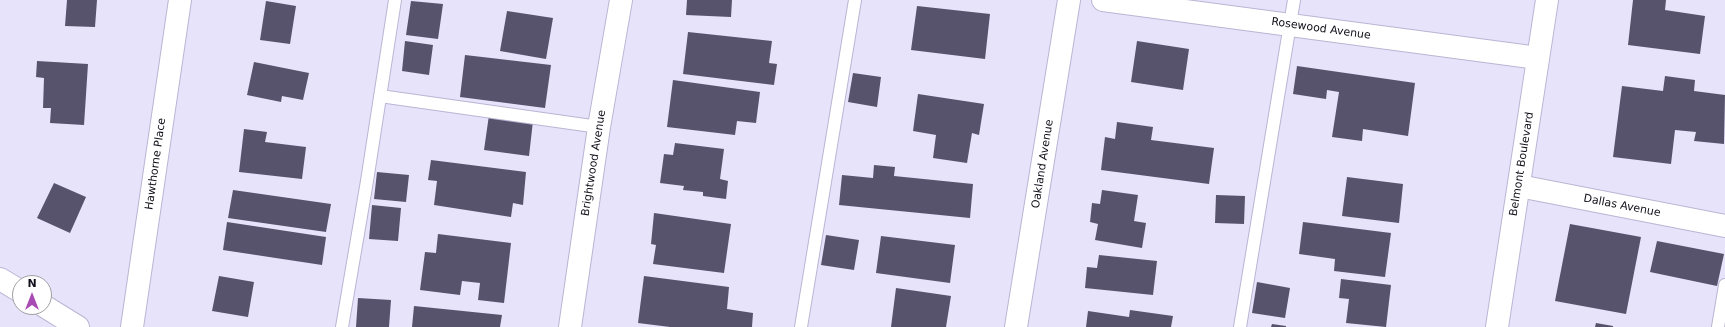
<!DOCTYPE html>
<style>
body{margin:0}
#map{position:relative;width:1725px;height:327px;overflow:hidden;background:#e6e3fb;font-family:"DejaVu Sans",sans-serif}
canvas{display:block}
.north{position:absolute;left:12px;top:275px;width:40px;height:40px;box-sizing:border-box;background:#fff;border:1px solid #9f9fa3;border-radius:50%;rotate:0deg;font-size:11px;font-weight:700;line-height:16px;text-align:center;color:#100f19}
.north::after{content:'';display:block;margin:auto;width:14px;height:18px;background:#a84bb5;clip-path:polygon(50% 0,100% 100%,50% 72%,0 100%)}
</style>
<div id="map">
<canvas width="1725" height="327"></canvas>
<div class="north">N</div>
</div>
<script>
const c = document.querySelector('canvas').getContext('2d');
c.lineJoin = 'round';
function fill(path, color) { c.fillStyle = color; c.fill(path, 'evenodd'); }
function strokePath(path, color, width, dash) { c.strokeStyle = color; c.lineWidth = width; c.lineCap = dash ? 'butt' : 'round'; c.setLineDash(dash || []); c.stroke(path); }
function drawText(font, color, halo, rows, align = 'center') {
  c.font = font + ' "DejaVu Sans",sans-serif'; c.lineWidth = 4; c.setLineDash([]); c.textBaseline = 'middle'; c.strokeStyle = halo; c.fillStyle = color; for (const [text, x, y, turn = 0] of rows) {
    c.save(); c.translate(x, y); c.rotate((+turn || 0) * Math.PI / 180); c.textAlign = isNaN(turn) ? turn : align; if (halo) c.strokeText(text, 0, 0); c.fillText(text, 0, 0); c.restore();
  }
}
const building = new Path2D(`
 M67 0H97L95 27 65 26Z
 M687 0H732L731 17 686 15Z
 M1633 0H1666L1665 10 1705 16 1700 54 1628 45Z
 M266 1 296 6 290 44 260 40Z
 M411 1 443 4 438 39 406 35Z
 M917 6 990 14 985 59 911 50Z
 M507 11 553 18 546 59 500 51Z
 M688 32 772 41 769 63 777 64 774 85 683 74Z
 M405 41 433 45 429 75 402 71Z
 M1137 41 1189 49 1183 90 1131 82Z
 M465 55 551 65 545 108 460 97Z
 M37 61 88 64 84 125 50 123 51 108H43L44 78 36 77Z
 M254 62 309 73 303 100 282 96 281 102 247 95Z
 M1297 66 1415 83 1408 136 1363 129 1362 141 1332 137 1339 92 1327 90 1326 99 1293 94Z
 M853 73 881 77 877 107 848 102Z
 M1665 76 1695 80 1694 91 1725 95 1724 144 1694 141 1696 132 1675 130 1671 164 1613 157 1622 86 1663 91Z
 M673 80 760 92 756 123 737 121 735 135 667 127Z
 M918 94 984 104 979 135 972 133 967 163 933 158 936 135 913 131Z
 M489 115 533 121 529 156 484 150Z
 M1117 122 1153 127 1151 140 1214 148 1209 184 1101 170 1105 137 1115 139Z
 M244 129 267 132 265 142 306 147 302 179 239 172Z
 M675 143 724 149 720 179 728 181 726 199 703 196V192L683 190 684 186 660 183 664 154 673 155Z
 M431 160 526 172 523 205 513 203 511 217 434 205 437 181 428 180Z
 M874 165 895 167 894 176 973 184 970 218 839 205 842 175 873 178Z
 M377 172 409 175 406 202 374 199Z
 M1347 177 1403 184 1399 223 1342 216Z
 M54 183 86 197 70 233 37 218Z
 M233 190 331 204 326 232 228 218Z
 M1102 190 1138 195 1134 221 1146 223 1142 248 1095 240 1098 224 1090 222 1092 203 1100 204Z
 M1216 195 1245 196 1244 224 1215 223Z
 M372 205 401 208 398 241 369 239Z
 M654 213 731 224 724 273 653 264 656 245 651 244Z
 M227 222 326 237 322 265 223 250Z
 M1303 222 1391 233 1385 277 1334 271 1335 259 1299 254Z
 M1570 224 1641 237 1626 314 1555 301Z
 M438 234 511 243 504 303 478 300 480 283 462 281 460 295 420 290 425 252 436 253Z
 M826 235 859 240 854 270 821 265Z
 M881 236 955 245 950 283 876 273Z
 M1657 241 1724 254 1717 286 1650 272Z
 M1099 255 1157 261 1153 295 1085 288 1087 267 1097 268Z
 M219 276 254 282 248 317 212 311Z
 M644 276 729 287 727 309 753 313 752 327H670L638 323Z
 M1341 279 1391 285 1386 327 1346 323 1349 299 1339 298Z
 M1257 282 1290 288 1285 318 1252 313Z
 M896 288 951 296 946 327H891Z
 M358 298 391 300 389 327H356Z
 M414 306 502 315 500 327H412Z
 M1130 310 1173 316 1171 327H1086L1088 311 1129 317Z
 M1596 323 1613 326V327H1595Z
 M1272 324 1286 326V327H1271Z`);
const lane = new Path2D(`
 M380 96 599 127
 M342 327 367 181 395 0
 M801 327 855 0
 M1240 327 1294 0
 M1718 327 1725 285`);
const street = new Path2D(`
 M1103 0 1538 58
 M1519 186 1725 226
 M0 279 20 291
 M44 306 78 327
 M132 327 180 0
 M570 327 599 127 621 0
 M1016 327 1069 0`);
const secondary = new Path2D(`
 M1497 327 1547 0`);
const streetNames = [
 ["Rosewood Avenue",1321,29,8],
 ["Brightwood Avenue",594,163,-81],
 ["Hawthorne Place",156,164,-82],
 ["Oakland Avenue",1043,164,-81],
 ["Belmont Boulevard",1522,164,-81],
 ["Dallas Avenue",1622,206,11]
];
fill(building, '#57536c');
strokePath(lane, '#b9b6d3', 14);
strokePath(street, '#b9b6d3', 24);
strokePath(secondary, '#b9b6d3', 24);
strokePath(lane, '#fff', 12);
strokePath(street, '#fff', 22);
strokePath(secondary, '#fff', 22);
drawText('11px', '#100f19', '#fff', streetNames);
</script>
